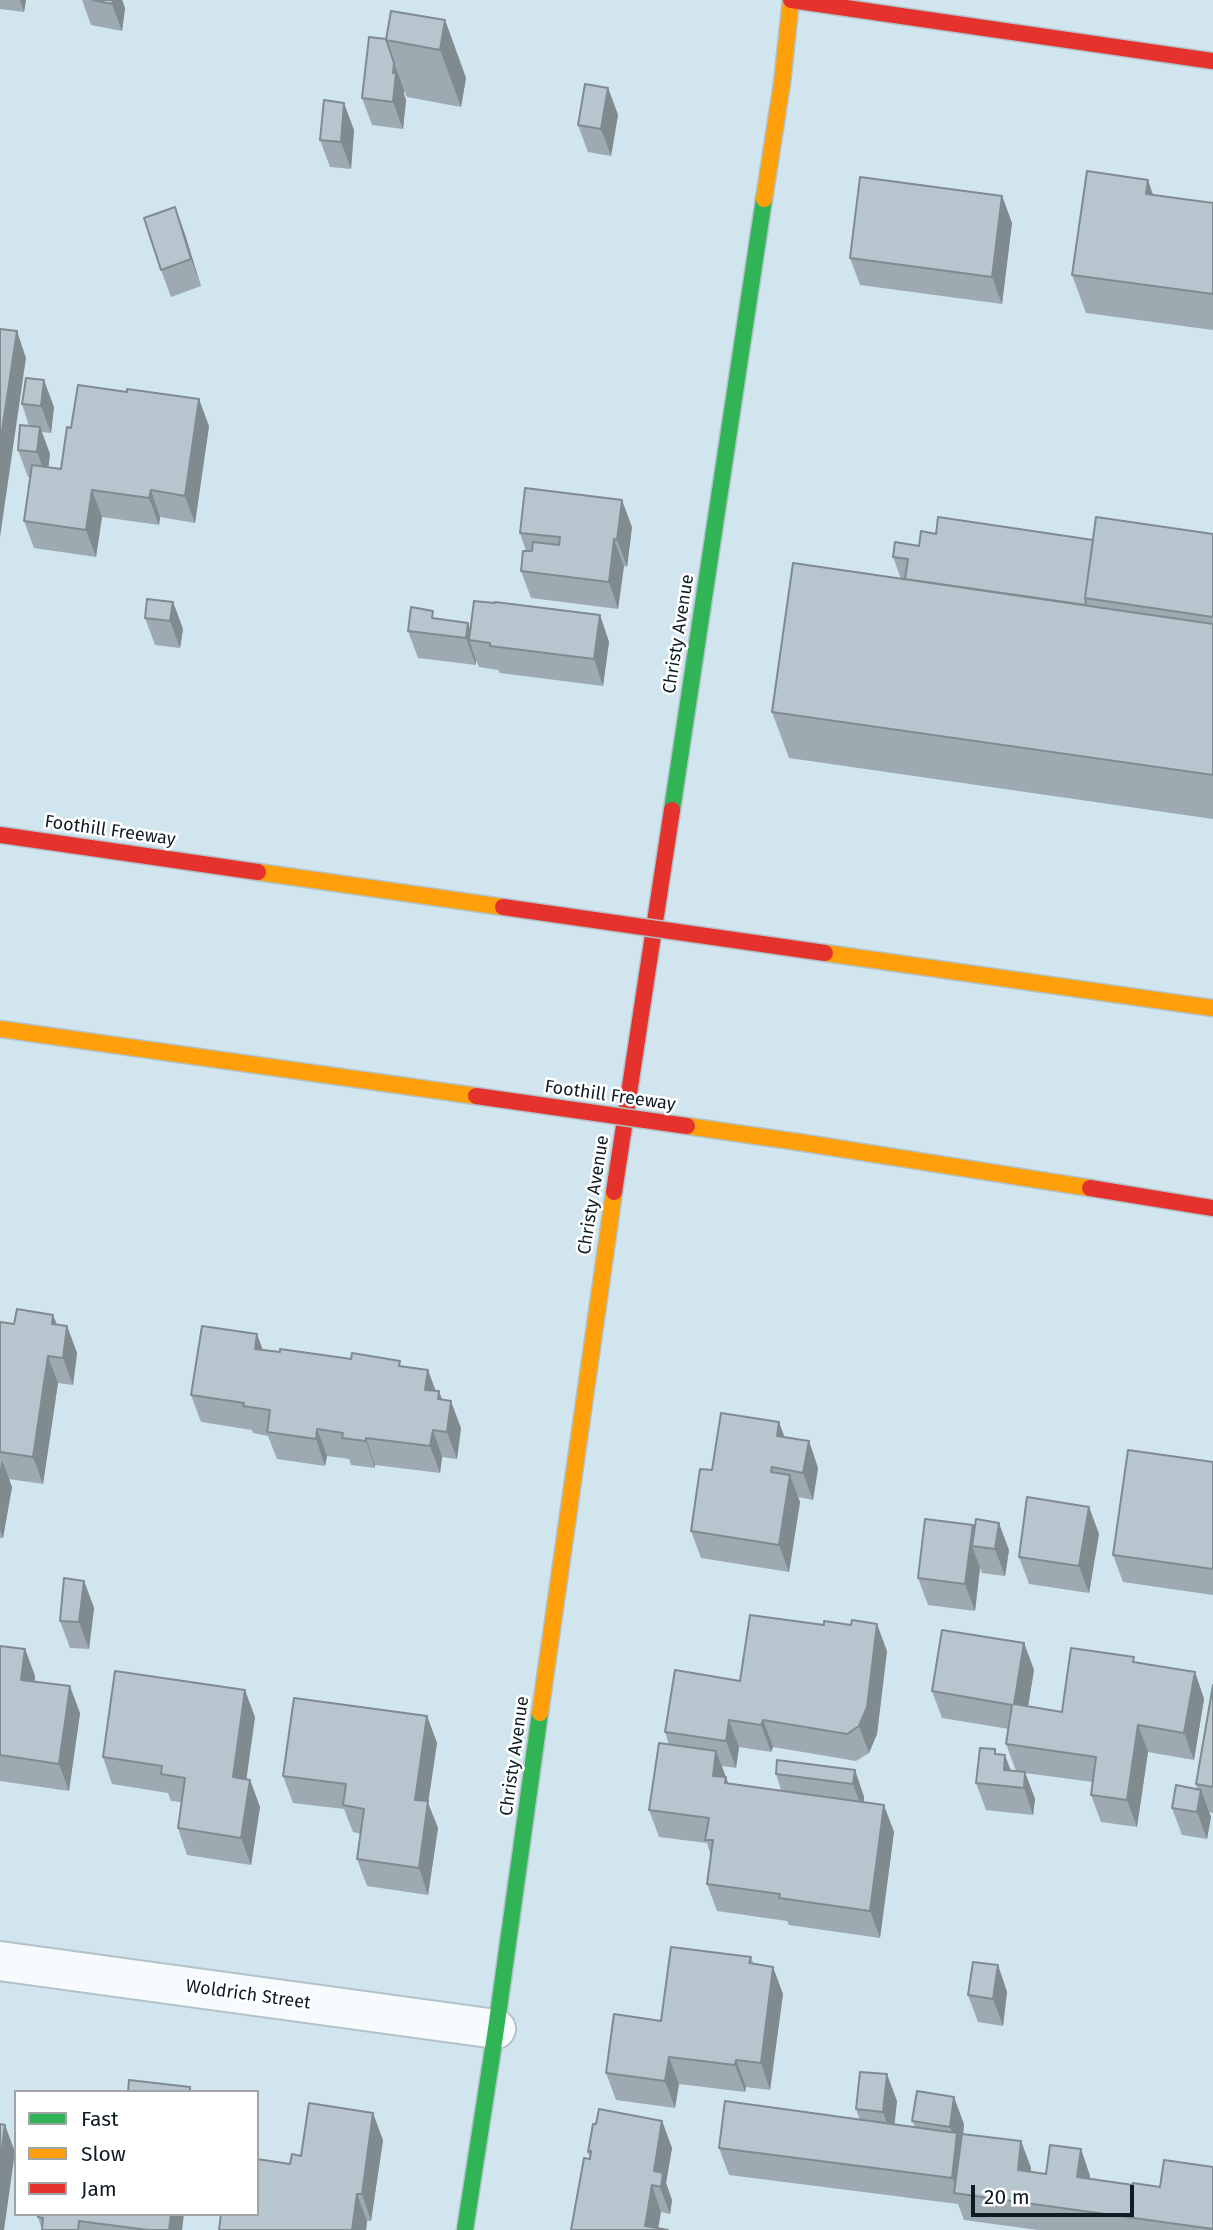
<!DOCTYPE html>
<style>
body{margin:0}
#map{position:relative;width:1213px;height:2230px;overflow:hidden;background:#d1e5ef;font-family:"Fira Sans",sans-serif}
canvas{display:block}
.legend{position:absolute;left:14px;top:2090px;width:245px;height:126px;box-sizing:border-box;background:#fff;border:2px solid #9fa4a7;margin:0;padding:9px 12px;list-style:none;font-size:21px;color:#0e1c23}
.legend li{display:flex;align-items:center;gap:14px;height:35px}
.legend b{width:35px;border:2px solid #9fa4a7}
.scale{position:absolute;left:971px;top:2185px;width:163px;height:32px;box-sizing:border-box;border:4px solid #0e1c23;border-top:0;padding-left:9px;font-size:21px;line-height:24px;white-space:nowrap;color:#0e1c23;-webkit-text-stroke:5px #fff;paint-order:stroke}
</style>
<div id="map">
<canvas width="1213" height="2230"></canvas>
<ul class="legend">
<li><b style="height:9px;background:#30b455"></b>Fast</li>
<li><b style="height:9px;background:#ff9f0a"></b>Slow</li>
<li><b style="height:9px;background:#e5322d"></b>Jam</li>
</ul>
<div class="scale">20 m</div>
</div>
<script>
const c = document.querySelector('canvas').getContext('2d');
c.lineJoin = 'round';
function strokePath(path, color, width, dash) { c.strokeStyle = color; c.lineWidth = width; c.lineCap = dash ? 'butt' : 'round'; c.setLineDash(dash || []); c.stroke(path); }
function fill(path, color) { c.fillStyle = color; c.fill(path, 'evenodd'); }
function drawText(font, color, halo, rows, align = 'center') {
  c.font = font + ' "Fira Sans",sans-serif'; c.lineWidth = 5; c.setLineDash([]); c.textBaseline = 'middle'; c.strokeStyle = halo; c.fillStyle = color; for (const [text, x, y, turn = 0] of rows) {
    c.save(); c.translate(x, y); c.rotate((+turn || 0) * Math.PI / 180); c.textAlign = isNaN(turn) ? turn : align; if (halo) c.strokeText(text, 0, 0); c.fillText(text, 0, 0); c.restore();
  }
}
const street = new Path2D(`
 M0 1961 496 2029`);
const fast = new Path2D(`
 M672 810 764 199
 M465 2230 496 2029 540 1713`);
const slow = new Path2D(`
 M764 199 782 83 791 0
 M258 872 503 907
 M825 953 1213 1008
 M0 1029 476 1096
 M798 1142 1090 1188
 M540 1713 614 1192`);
const jam = new Path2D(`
 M791 0 1213 61
 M0 835 258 872
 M1090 1188 1213 1208
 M614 1192 672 810`);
const slowBridge = new Path2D(`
 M687 1126 798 1142`);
const jamBridge = new Path2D(`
 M503 907 825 953
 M476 1096 687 1126`);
const wall = new Path2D(`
 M0 0H26L24 12 0 9Z
 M82 0H122L125 8 122 31 91 25Z
 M445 20 466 78 461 107 407 97 404 91V94L406 100 403 129 372 125 362 98 386 39Z
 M608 88 618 115 611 156 588 152 578 125Z
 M354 130 351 169 330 167 320 140Z
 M1153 195 1213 203V330L1086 313 1072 275Z
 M1002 196 1012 223 1002 304 860 285 850 258Z
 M175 207 201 286 171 297 161 270Z
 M22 404 54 407 51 433 42 432 50 454 48 467 61 469 71 428 209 426 195 523 160 517 159 525 102 517 96 557 34 548 24 521 31 477H28L18 450 29 426Z
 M632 527 627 567 624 566 618 609 531 598 521 571 526 551 520 533Z
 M936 534 1093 540 1213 534V819L789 758 772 712 901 579 893 557 919 546Z
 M173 602 183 629 180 648 155 645 145 618Z
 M600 615 609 642 603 686 500 673 498 670 479 667 476 660V665L418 658 408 631 436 618 470 629Z
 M53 1315 57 1324 67 1326 77 1353 73 1385 58 1383 43 1484 9 1479 12 1487 3 1538H0V1322L14 1324Z
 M263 1350 402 1366 435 1391H439L442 1400 461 1428 457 1459 442 1457 440 1473 375 1465V1468L351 1465 349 1459 327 1456 325 1466 277 1459 268 1436 253 1433 252 1430 201 1422 191 1395Z
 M785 1437 809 1441 818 1468 813 1500 798 1497 800 1502 789 1572 701 1558 691 1531 712 1470Z
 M1213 1462V1595L1123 1582 1113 1555Z
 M1089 1507 1099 1534 1089 1593 1029 1584 1019 1557Z
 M975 1530 1009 1550 1005 1576 982 1573 980 1568 975 1611 928 1605 918 1578Z
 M84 1581 94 1608 89 1649 70 1648 60 1621Z
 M1024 1643 1034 1670 1028 1706 1062 1712 1136 1663 1195 1672 1204 1699 1194 1760 1148 1752 1137 1827 1101 1822 1091 1795 1093 1782 1025 1773 1035 1799 1033 1815 986 1810 976 1783 997 1754 1011 1770 1016 1771 1006 1744 1009 1729 942 1718 932 1691Z
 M0 1646 25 1649 35 1676V1682L80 1713 69 1791 0 1781Z
 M887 1651 877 1734 869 1753 856 1761 773 1747 771 1752 739 1747 736 1768 722 1766 728 1783 781 1790 776 1774 855 1770 864 1797V1802L894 1832 880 1938 789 1925 787 1921 717 1911 707 1884 711 1856 707 1843 659 1837 649 1810 669 1745 665 1732 740 1681Z
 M1213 1685V1813L1209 1812 1211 1817 1207 1839 1182 1835 1172 1808 1197 1789 1196 1784Z
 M427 1716 437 1743 428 1803 438 1828 428 1895 367 1886 357 1859 361 1834 353 1832 344 1809 293 1803 283 1776Z
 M255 1717 246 1779 250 1780 260 1807 251 1865 187 1855 178 1828 181 1802 171 1801 168 1793 112 1784 103 1757Z
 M751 1957 753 1963 783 1994 770 2090 746 2087 745 2092 679 2084 675 2108 616 2100 606 2073 661 2021Z
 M998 1965 1007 1992 1003 2026 978 2022 968 1995Z
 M897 2101 894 2125 915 2127 912 2121 964 2124 963 2134 1021 2141 1031 2168V2172L1046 2174 1081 2149 1090 2176V2179L1133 2185 1160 2187 1213 2167V2230H1038L964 2220 958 2204 729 2175 719 2148 860 2120 856 2109Z
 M662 2121 672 2148 666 2183 672 2200 670 2214 661 2212 571 2230 590 2159 588 2152 596 2124Z
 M383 2140 371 2221H367L366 2230H219L290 2164 301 2156Z
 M38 2217 182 2230H42Z`);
const shadedWall = new Path2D(`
 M20 0H26L24 12Z
 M113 0H122L125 8 122 31 112 4Z
 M445 20 466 78 461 107 440 50Z
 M394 63 404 90V94L406 100 403 129 393 102Z
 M608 88 618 115 611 156 601 129Z
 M344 103 354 130 351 169 341 142Z
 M1148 180 1161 218 1146 194Z
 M1002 196 1012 223 1002 304 992 277Z
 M175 207 185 234 201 286 191 259Z
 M17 331 26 358 0 537V444Z
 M44 380 54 407 51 433 41 406Z
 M199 399 209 426 195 523 185 496Z
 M40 427 50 454 47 479 37 452Z
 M92 490 102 517 96 557 86 530Z
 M151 490 160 517 159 525 149 498Z
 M622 500 632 527 627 567 617 540Z
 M614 539 624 566 618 609 609 582Z
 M173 602 183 629 180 648 170 621Z
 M600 615 609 642 603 686 594 659Z
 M468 623 474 641 469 640 476 660V665L466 638Z
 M53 1315 63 1342 52 1324Z
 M67 1326 77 1353 73 1385 63 1358Z
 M257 1334 267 1361 255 1349Z
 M48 1356 58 1383 43 1484 33 1457Z
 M428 1370 438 1397 425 1390Z
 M439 1391 448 1418 451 1401 461 1428 457 1459 447 1432 438 1399Z
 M779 1422 789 1449 777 1436Z
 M317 1429 327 1456 325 1466 316 1439Z
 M433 1430 442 1457 440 1473 430 1446Z
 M366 1438 375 1465V1468L366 1441Z
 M809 1441 818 1468 813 1500 803 1473Z
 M2 1460 12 1487 3 1538 0 1530V1471Z
 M790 1475 800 1502 789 1572 779 1545Z
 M1089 1507 1099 1534 1089 1593 1079 1566Z
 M999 1523 1009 1550 1005 1576 995 1549Z
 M973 1525 981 1547 972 1546 980 1568 975 1611 965 1584Z
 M84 1581 94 1608 89 1649 79 1622Z
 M877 1624 887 1651 877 1734 869 1753 859 1726Z
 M1024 1643 1034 1670 1024 1731 1014 1704Z
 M25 1649 35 1676 31 1707 21 1680Z
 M1195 1672 1204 1699 1194 1760 1184 1733Z
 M70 1686 80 1713 69 1791 59 1764Z
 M245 1690 255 1717 243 1804 233 1777Z
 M427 1716 437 1743 428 1803 438 1828 428 1895 419 1868 415 1800Z
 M729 1720 739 1747 736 1768 726 1741Z
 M763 1720 773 1747 771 1752 761 1725Z
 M1138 1725 1148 1752 1137 1827 1127 1800Z
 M716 1751 736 1804 713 1776Z
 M1005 1755 1015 1782 1004 1770Z
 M855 1770 864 1797 863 1811 853 1784Z
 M1025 1772 1035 1799 1033 1815 1024 1788Z
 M250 1780 260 1807 251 1865 241 1838Z
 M1201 1790 1211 1817 1207 1839 1197 1812Z
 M884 1805 894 1832 880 1938 870 1911Z
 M998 1965 1007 1992 1003 2026 993 1999Z
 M773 1967 783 1994 770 2090 761 2063Z
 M669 2057 679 2084 675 2108 665 2081Z
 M736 2060 746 2087 745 2092 735 2065Z
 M887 2074 897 2101 893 2139 883 2112Z
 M954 2097 964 2124 958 2193 952 2178 956 2143 950 2127Z
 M373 2113 383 2140 371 2221 362 2194Z
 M662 2121 672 2148 666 2183 672 2200 670 2214 654 2171Z
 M5 2125 15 2152 4 2230H0V2163Z
 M1021 2141 1031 2168 1028 2197 1018 2170Z
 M1081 2149 1090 2176 1087 2204 1077 2177Z
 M652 2185 661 2212 658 2230 645 2226Z
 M357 2194 367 2221 366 2230H352Z
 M171 2214H184L182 2230H169Z`);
const building = new Path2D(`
 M93 0H113L112 4Z
 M391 11 445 20 440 50 386 40Z
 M369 37 386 39 394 63 393 73H396L393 102 362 98Z
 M585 84 608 88 601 129 578 125Z
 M324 100 344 103 341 142 320 140Z
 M1087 171 1148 180 1146 194 1213 203V294L1072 275Z
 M860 177 1002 196 992 277 850 258Z
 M175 207 191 259 161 270 144 218Z
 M0 329 17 331 0 444Z
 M26 378 44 380 41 406 22 404Z
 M78 385 127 392V389L199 399 185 496 151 490 149 498 92 490 86 530 24 521 32 465 61 469 67 427 71 428Z
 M20 425 40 427 37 452 18 450Z
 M525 488 622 500 617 540 614 539 609 582 521 571 523 551H532L533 542 559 545 560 537 520 533Z
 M938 517 1093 540 1085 598 1086 605 905 579 908 559 893 557 895 542 919 546 921 531 936 534Z
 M1096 517 1213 534V617L1085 598Z
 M793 563 1213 624V775L772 712Z
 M147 599 173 602 170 621 145 618Z
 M474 601 495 603V602L600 615 594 659 490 646V643L469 640Z
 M411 607 433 611 432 618 468 623 466 638 408 631Z
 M17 1309 53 1315 52 1324 67 1326 63 1358 48 1356 33 1457 0 1452V1322L14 1324Z
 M202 1326 257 1334 255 1349 280 1352V1349L351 1359 352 1353 400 1361 399 1366 428 1370 425 1390 439 1391 438 1399 451 1401 447 1432 433 1430 430 1446 366 1438V1441L342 1438 343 1433 317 1429 316 1439 267 1432 270 1410 243 1406 244 1403 191 1395Z
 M721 1413 779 1422 777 1436 809 1441 803 1473 772 1467 771 1472 790 1475 779 1545 691 1531 700 1469 712 1470Z
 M1128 1450 1213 1462V1569L1113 1555Z
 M1027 1497 1089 1507 1079 1566 1019 1557Z
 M925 1519 973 1525 965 1584 918 1578Z
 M976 1519 999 1523 995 1549 972 1546Z
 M64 1578 84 1581 79 1622 60 1621Z
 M750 1615 824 1625V1621L851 1625 852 1620 877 1624 867 1707 859 1726 847 1734 763 1720 761 1725 729 1720 726 1741 665 1732 675 1670 740 1681Z
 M942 1630 1024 1643 1014 1704 1062 1712 1071 1648 1134 1657 1133 1662 1195 1672 1184 1733 1138 1725 1127 1800 1091 1795 1096 1757 1006 1744 1012 1705 932 1691Z
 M0 1646 25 1649 21 1680 70 1686 59 1764 0 1755Z
 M115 1671 245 1690 233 1777 250 1780 241 1838 178 1828 185 1778 161 1774 162 1766 103 1757Z
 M1213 1685V1787L1196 1784Z
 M294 1698 427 1716 415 1800 428 1801 419 1868 357 1859 364 1809 343 1805 346 1784 283 1776Z
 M659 1743 716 1751 713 1776 726 1777 725 1783 884 1805 870 1911 779 1898 780 1894 707 1884 713 1840H705L709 1818 649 1810Z
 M980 1748 995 1749V1754L1005 1755 1004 1770 1025 1772 1024 1788 976 1783Z
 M777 1760 855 1770 853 1784 776 1774Z
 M1176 1785 1201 1790 1197 1812 1172 1808Z
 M671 1947 751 1957 749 1963 773 1967 761 2063 736 2060 735 2065 669 2057 665 2081 606 2073 614 2014 661 2021Z
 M973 1962 998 1965 993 1999 968 1995Z
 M860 2072 887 2074 883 2112 856 2109Z
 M129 2080 190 2087V2092H128Z
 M917 2091 954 2097 950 2127 912 2121Z
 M725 2101 957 2133 952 2178 719 2148Z
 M309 2103 373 2113 362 2194H357L352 2230H219L221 2214H257V2159L290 2164 292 2154 301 2156Z
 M599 2109 662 2121 654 2171 663 2173 661 2187 652 2185 645 2226 668 2230H571L584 2158 590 2159 591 2151 588 2152 593 2124H596Z
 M0 2124 5 2125 0 2163Z
 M962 2134 1021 2141 1018 2170 1046 2174 1050 2145 1081 2149 1077 2177 1133 2185V2183L1160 2187 1164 2160 1213 2167V2229L954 2193Z
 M38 2214H171L169 2230H148L79 2221 78 2230H42L43 2218 38 2217Z`);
const streetNames = [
 ["Christy Avenue",679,634,-81],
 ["Foothill Freeway",110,831,8],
 ["Foothill Freeway",610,1096,8],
 ["Christy Avenue",594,1195,-81],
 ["Christy Avenue",515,1756,-82],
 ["Woldrich Street",248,1995,8]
];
strokePath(street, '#b2c2c9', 42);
strokePath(fast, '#b2c2c9', 19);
strokePath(slow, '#b2c2c9', 19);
strokePath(jam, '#b2c2c9', 19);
strokePath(street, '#f8fbfd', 38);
strokePath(fast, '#30b455', 16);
strokePath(slow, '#ff9f0a', 16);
strokePath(jam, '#e5322d', 16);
strokePath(slowBridge, '#b2c2c9', 19, []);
strokePath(jamBridge, '#b2c2c9', 19, []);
strokePath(slowBridge, '#ff9f0a', 16);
strokePath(jamBridge, '#e5322d', 16);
fill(wall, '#9daab1');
fill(shadedWall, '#808b90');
fill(building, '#b7c6ce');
strokePath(building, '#808b90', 2);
drawText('18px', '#0e1c23', '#fff', streetNames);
</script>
